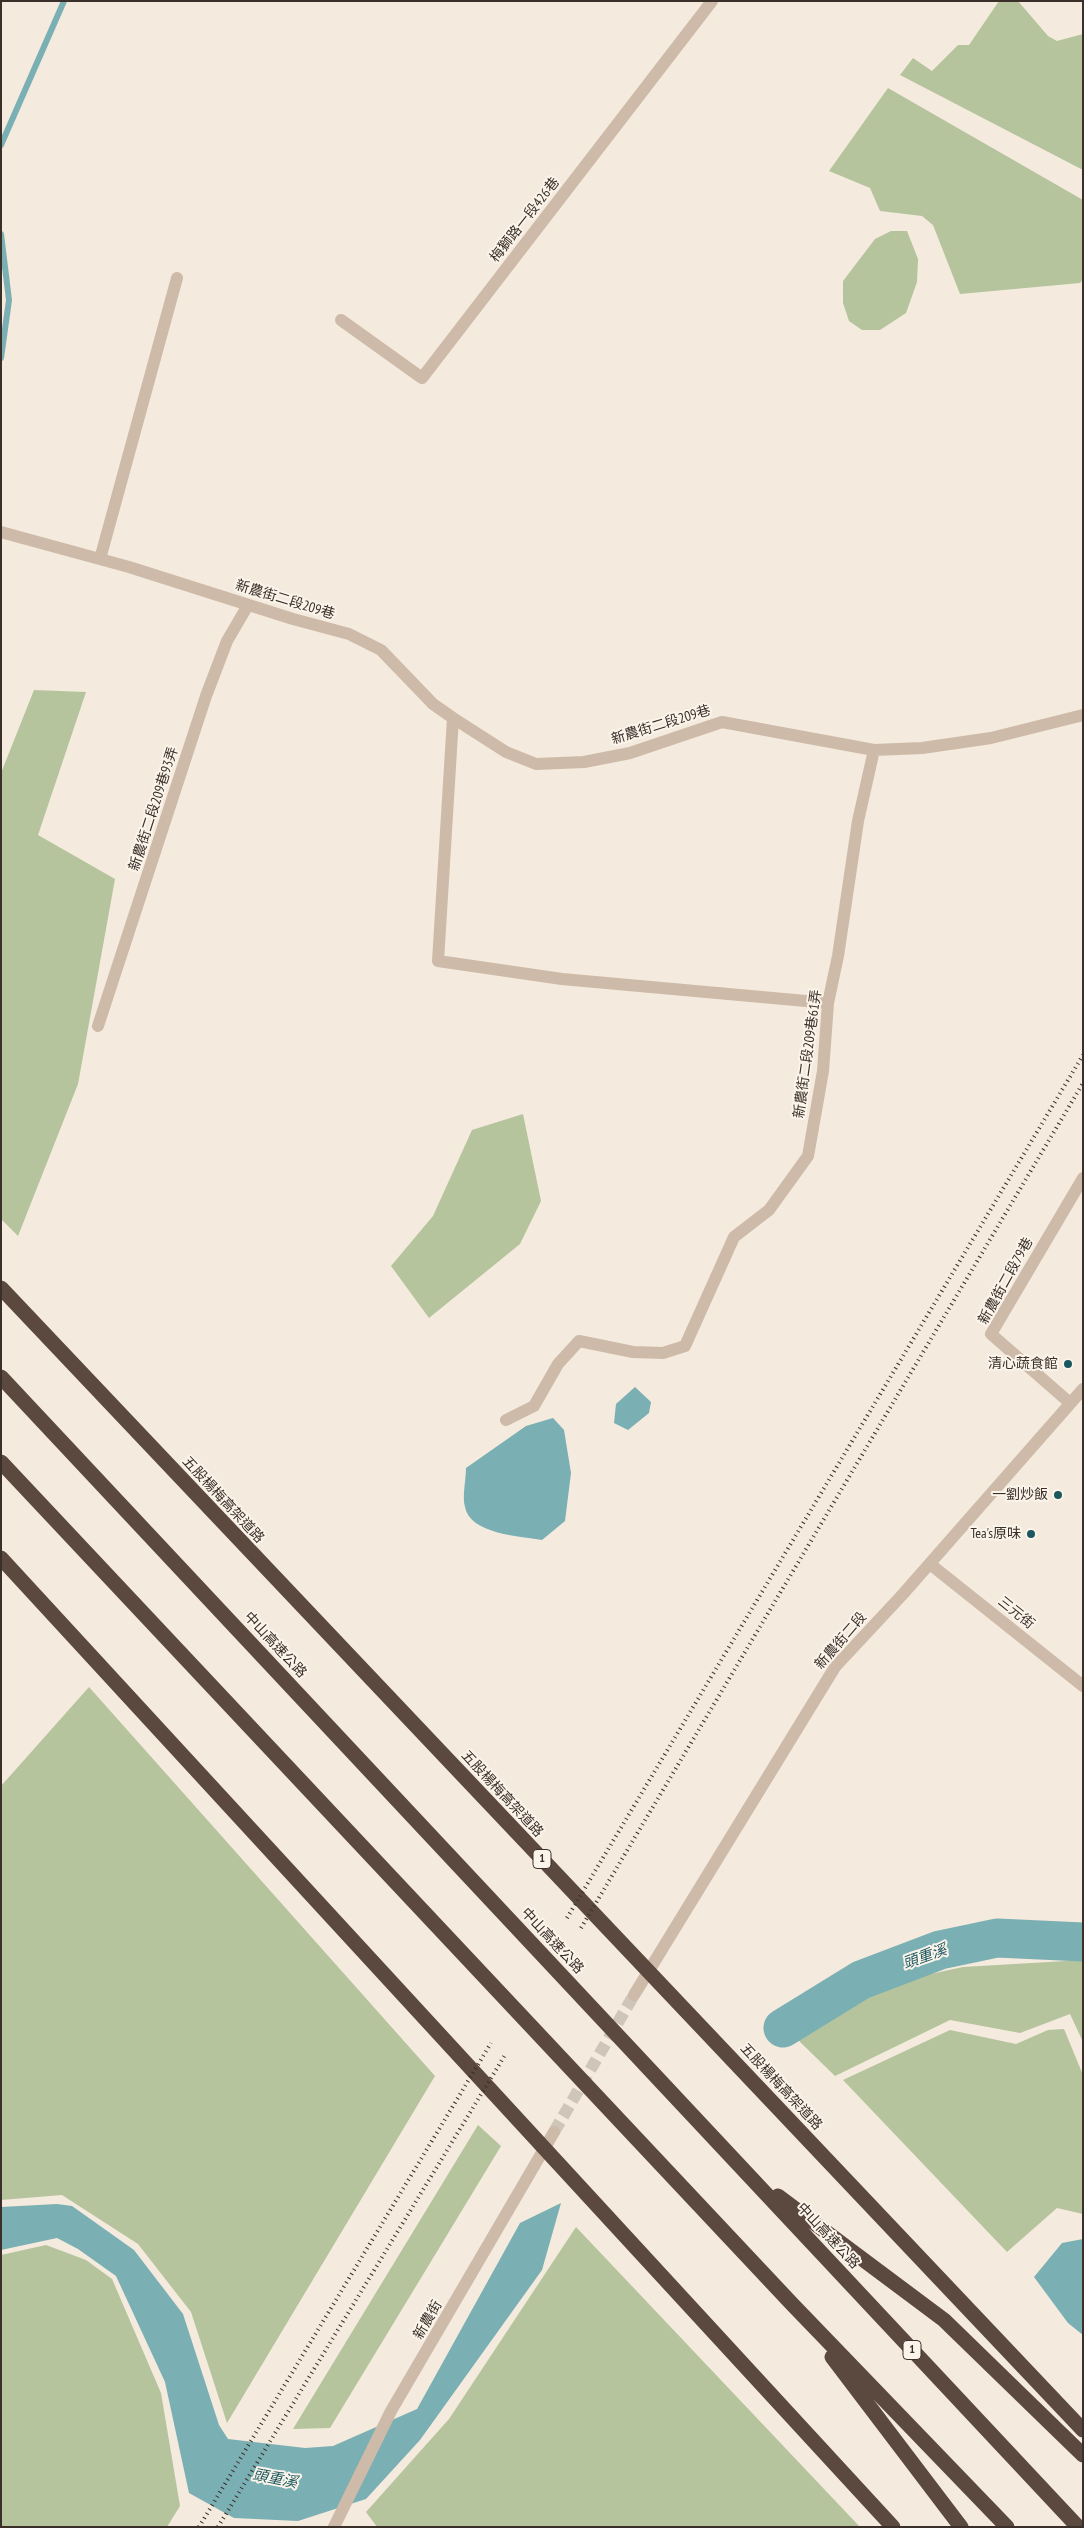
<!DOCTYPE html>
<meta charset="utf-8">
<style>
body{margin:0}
#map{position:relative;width:1084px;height:2528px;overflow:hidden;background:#f4eadd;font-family:"PT Sans Narrow",sans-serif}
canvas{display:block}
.frame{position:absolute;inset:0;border:2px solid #3a2f29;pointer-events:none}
</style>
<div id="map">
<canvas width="1084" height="2528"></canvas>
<div class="frame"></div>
</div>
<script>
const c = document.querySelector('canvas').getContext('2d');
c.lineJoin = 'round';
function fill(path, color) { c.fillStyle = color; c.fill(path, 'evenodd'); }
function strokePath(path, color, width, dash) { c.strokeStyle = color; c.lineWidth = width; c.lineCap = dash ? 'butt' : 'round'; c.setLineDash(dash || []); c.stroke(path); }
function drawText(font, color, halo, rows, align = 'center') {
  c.font = font + ' "PT Sans Narrow","Noto Sans TC",sans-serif'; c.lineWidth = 4; c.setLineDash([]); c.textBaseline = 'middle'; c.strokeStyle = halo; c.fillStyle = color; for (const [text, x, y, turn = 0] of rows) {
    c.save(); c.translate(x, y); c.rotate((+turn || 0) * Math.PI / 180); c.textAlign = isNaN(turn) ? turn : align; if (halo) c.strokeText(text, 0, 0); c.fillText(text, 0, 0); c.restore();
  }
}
const green = new Path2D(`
 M999 1H1018L1048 36 1057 41 1083 34V170L900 75 913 58 932 71 958 45H969Z
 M888 88 1083 200V279L1080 283 960 294 933 225 922 216 880 211 870 188 829 171Z
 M891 231H907L918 259 917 282 906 313 880 330H862L849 321 843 303V281L875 239Z
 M34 690 86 692 38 835 115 879 78 1084 18 1236 1 1219V773Z
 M523 1114 541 1201 520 1244 429 1318 391 1266 433 1216 472 1130Z
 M89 1687 435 2076 227 2423 191 2312 138 2244 62 2195 1 2200V1786Z
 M1083 1960V2042L1070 2014 1020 2033 950 2020 835 2076 796 2038 889 1983 963 1967Z
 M1064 2029 1083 2075V2214L1057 2208 1007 2252 843 2080 950 2030 1016 2044 1048 2030Z
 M478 2125 501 2146 330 2428 293 2429Z
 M576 2227 860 2527H377L366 2512 449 2419Z
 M46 2245 86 2260 112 2279 161 2393 180 2506 167 2527H1V2255Z`);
const water = new Path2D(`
 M635 1387 651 1402 649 1413 628 1430 614 1423 616 1404Z
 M553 1418 564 1430 571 1473 565 1521 542 1540C519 1536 470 1534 465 1507 462 1496 466 1480 466 1468L526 1426Z
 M561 2203 542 2270 420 2440 366 2499 298 2521 234 2518 189 2493 165 2382 116 2276 78 2249 57 2238 1 2250V2207L57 2204 72 2206 134 2250 183 2314 219 2425 228 2439 305 2448 333 2446 417 2409 520 2223Z
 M1083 2239V2335L1068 2323 1034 2277 1062 2243Z`);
const stream = new Path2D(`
 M1 145 64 1
 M1 234 9 300 1 358`);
const river = new Path2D(`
 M783 2028 861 1980 940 1950 997 1938 1083 1942`);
const minorTunnel = new Path2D(`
 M554 2132 634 1995`);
const minor = new Path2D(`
 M341 320 422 378 712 1
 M1 532 129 567 293 619 349 634 381 650 433 704 453 718 506 752 536 764 584 762 630 753 722 722 874 750 922 748 991 738 1083 715
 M100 559 177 278
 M453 718 438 961 562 979 828 1003
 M98 1026 206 696 227 641 248 605
 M1070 1403 991 1334 1083 1178
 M506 1420 534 1406 558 1364 579 1341 633 1352 663 1353 685 1346 734 1237 769 1210 808 1156 823 1071 828 1003 838 956 858 821 874 750
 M930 1564 1083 1686
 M634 1995 835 1667 903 1594 1083 1389
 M334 2527 391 2411 554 2132`);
const highway = new Path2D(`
 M1 1288 1083 2430
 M1 1377 1078 2527
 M1 1462 792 2304 1007 2527
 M1 1558 893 2527
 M778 2196 944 2320 1083 2455
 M832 2357 961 2527`);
const rail = new Path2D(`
 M567 1918 1083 1055
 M581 1928 1083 1083
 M199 2527 491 2043
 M218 2527 505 2055`);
const markers = [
 [1068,1364,5,"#1b575e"],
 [1058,1495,5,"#1b575e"],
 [1031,1534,5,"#1b575e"]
];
const shields = [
 [542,1859,18],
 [912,2350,18]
];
const shieldNames = [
 ["1",542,1859],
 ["1",912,2350]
];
const streetNames = [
 ["梅獅路一段426巷",525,220,-52],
 ["新農街二段209巷",285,600,17],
 ["新農街二段209巷",661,725,-17],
 ["新農街二段209巷93弄",154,809,-72],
 ["新農街二段209巷61弄",808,1054,-82],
 ["新農街二段79巷",1006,1281,-61],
 ["五股楊梅高架道路",223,1500,47],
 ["三元街",1016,1613,39],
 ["新農街二段",841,1641,-49],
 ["中山高速公路",275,1645,47],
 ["五股楊梅高架道路",502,1794,47],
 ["中山高速公路",552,1941,47],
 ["五股楊梅高架道路",781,2087,47],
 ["中山高速公路",828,2236,47],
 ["新農街",428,2320,-60]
];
const poiNames = [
 ["清心蔬食館",1058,1364],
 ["一劉炒飯",1048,1495],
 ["Tea's原味",1021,1534]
];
const waterNames = [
 ["頭重溪",925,1957,-19],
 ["頭重溪",275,2479,11]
];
fill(green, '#b5c49c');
fill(water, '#7aafb3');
strokePath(stream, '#7aafb3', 6);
strokePath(river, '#7aafb3', 39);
strokePath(minorTunnel, '#cfc5b9', 12, [12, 6]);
strokePath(minor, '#cdbaa8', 12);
strokePath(highway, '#5b493f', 15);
strokePath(rail, '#3a2f29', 4, [1, 4]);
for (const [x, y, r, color] of markers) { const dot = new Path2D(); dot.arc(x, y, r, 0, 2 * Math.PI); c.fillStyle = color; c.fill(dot); strokePath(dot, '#fbf4ea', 2); }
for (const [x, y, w] of shields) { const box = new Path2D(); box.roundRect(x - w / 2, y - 9.5, w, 19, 4); c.fillStyle = '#fbf4ea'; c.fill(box); strokePath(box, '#3a2f29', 1); }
drawText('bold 12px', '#3a2f29', null, shieldNames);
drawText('14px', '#3a2f29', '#fbf4ea', streetNames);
drawText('14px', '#3a2f29', '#fbf4ea', poiNames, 'right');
drawText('italic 15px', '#1b575e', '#fbf4ea', waterNames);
</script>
